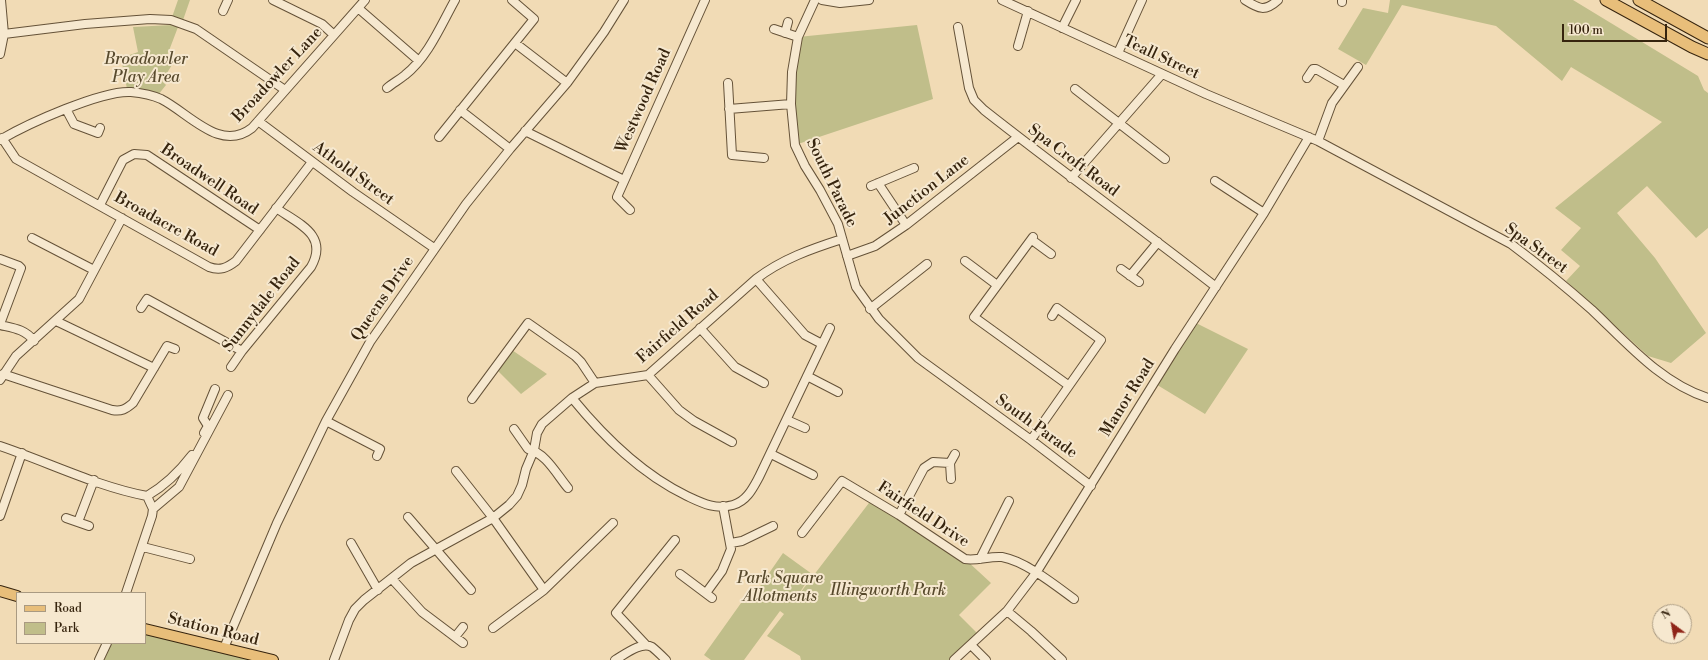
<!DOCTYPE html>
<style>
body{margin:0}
#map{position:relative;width:1708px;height:660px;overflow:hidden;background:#f1dbb5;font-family:"Libre Bodoni",serif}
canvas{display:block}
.legend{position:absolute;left:16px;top:592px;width:130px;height:52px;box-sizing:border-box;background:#f6e8cf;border:1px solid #a99a82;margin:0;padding:5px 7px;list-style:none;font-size:12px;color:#36240e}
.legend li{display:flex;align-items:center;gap:8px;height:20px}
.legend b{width:20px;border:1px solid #a99a82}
.north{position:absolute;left:1652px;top:604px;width:40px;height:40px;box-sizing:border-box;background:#f6e8cf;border:1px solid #a99a82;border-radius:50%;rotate:328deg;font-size:11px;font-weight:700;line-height:16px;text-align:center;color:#36240e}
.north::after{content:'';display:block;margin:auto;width:14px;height:18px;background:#8f2418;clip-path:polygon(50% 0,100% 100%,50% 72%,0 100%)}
.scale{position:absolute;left:1562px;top:24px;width:105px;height:18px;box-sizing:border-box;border:2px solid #36240e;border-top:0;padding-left:5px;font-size:12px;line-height:14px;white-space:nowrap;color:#36240e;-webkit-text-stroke:3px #f6e8cf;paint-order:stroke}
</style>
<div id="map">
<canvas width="1708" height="660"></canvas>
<ul class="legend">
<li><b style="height:5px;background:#e8be7a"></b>Road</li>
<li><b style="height:11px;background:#c0be8a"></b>Park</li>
</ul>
<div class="north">N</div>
<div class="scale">100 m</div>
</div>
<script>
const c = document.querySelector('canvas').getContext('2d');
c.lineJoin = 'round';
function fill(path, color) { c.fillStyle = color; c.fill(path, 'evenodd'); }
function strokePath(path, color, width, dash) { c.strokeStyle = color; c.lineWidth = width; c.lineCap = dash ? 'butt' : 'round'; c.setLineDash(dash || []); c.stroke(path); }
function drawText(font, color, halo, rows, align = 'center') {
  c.font = font + ' "Libre Bodoni",serif'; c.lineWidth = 4; c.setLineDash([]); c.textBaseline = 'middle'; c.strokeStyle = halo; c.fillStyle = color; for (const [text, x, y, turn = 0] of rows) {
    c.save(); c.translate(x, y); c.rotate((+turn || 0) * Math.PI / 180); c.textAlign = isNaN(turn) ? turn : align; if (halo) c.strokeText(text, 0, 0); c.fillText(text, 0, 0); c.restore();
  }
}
const green = new Path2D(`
 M178 0H190L182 23 171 20Z
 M1390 0H1573L1698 76 1704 90 1708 93V228L1696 238 1647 186 1617 213 1655 258 1706 333 1671 363 1648 356 1566 281 1580 266 1561 250 1581 228 1555 208 1662 122 1571 67 1562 81 1496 26 1402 5 1366 65 1338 49 1363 8 1388 13Z
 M171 25 178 27 167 56 175 60 162 81 166 85 158 95 142 89H127L121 58 138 52 133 27Z
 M917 25 933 99 795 145 792 121 798 37Z
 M1194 322 1248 349 1205 414 1154 383Z
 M509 348 547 374 521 394 495 368Z
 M872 499 965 559 991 583 959 615 977 633 971 645 954 660H801L800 656 767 636 784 614 780 611 744 660H711L704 655 751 589 756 592 783 553 812 574 794 601Z
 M145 629 273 660H99L107 643H145Z`);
const minor = new Path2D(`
 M273 0 322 24 334 35
 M815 0 798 37 792 72 791 104 795 145 805 166 820 190 838 224 856 287 879 319 918 358 1031 440 1091 486
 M822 0 840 3 869 0
 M1002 0 1206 94 1318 141 1511 244C1539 265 1566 287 1592 310 1627 343 1661 383 1708 398
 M1245 0C1259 9 1265 12 1278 0
 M1342 2V0
 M358 8 419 61
 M223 11 228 0
 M958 27 969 88 974 100 984 110C1060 170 1139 227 1216 287
 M1062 28 1076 0
 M774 29 798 37
 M785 33 788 22
 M4 34 85 24 150 19 171 20 196 29 285 90
 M515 43 567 83
 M1018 46 1028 11
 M1118 53 1142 0
 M0 54 4 34 1 0
 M1307 78 1313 69H1316L1344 85
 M728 83 732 155 764 158
 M387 88C393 83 399 80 405 75 428 57 441 25 455 0
 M1075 89 1165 159
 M66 109 74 124 98 133 100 128
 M729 109 791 104
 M460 110 510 149
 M258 121 353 192 434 248
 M525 131 624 180
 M439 137 534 19 512 0
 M2 138 16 159 209 267C220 271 227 268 236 261L312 162
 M0 140C27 124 102 90 131 92 141 93 152 95 161 99 189 113 220 153 252 128L365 0
 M1318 141 1332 103 1358 67
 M1071 178 1162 74
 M1215 181 1264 213
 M878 183 906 225
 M871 186 914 168
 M100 205 123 160 134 154 147 155 260 230
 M630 210 617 197 705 0
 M1033 237 974 317 1068 385
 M32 238 94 270
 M1032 240 1051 254
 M847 256 875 246 906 225 1018 137
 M0 259 19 266 21 268 0 324
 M965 261 997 285
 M1121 269 1139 282
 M1130 276 1158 242
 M756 279 805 335 822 344
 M141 308 147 299 242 351
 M870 309 927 264
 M56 321 154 368
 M0 325C13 328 25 329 34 341
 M700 328 735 367 764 383
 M231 367 242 351 311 267C329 235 299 224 276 208
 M3 374 112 410C121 412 126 409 133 403L167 346 175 349
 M648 375 679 410 694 421 732 442
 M807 376 838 392
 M0 380 16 356 79 299 122 218
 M572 398C604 437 641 474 687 496 702 503 715 510 733 505 747 501 753 488 759 477L830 328
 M472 399 528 323 575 356 581 362 595 383
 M787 420 805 428
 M326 421 380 449 377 456
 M514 429 528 449C546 453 557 475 568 488
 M204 433 208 426 203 418 215 389
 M1031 440 1101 340 1057 308 1052 316
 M0 446C48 462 98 487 147 496L153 509 152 516 126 593
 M771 454 813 475
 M456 471 493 518 544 590
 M951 479 950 463 955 454
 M147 496C166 485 179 472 192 455
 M153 509 179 487 228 395
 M899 515 924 468 933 462 950 463
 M0 516 22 453
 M408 517 471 590
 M66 518 89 526
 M78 522 94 480
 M802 533 842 481 899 515 965 559C977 561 989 556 1002 557 1025 561 1055 585 1074 599
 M351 543 378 590
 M731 543 742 541 773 526
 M143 547 190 559
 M980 559 1009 501
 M680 574 712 598
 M392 579 422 612 463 643
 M706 593 722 571 731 549 723 506
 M1007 611 1031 631 1062 660
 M493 628 544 590 613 523
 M455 637 463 627
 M646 645 616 613 675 540
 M971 645 986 660
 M224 648 277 523 326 421 370 342 466 204 510 149 567 83 604 32 624 0
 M99 660 107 643
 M334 660 349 620 355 609 364 600 411 563 493 518 509 505 517 496 522 485 526 469 534 450 537 433 542 424 572 398 595 383 648 375 756 279C782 259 811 249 842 239
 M615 660C624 655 641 641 652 647 657 651 662 656 666 660
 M954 660 1007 611 1036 573 1175 349 1264 213 1309 137`);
const major = new Path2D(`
 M0 591 17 596
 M145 629 273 660`);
const highway = new Path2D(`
 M1606 0 1692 47 1708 54
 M1639 0 1708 38`);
const streetNames = [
 ["Teall Street",1161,58,25],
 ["Broadowler Lane",278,75,-47],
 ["Westwood Road",644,101,-66],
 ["Spa Croft Road",1073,161,37],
 ["Athold Street",353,174,36],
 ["Broadwell Road",209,180,34],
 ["South Parade",831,183,64],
 ["Junction Lane",927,190,-38],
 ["Broadacre Road",166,225,29],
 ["Spa Street",1536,249,36],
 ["Queens Drive",383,299,-56],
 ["Sunnydale Road",262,305,-52],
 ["Fairfield Road",678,327,-41],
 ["Manor Road",1128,398,-58],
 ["South Parade",1036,427,36],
 ["Fairfield Drive",923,515,33],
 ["Station Road",213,630,14]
];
const parkNames = [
 ["Broadowler",146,60],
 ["Play Area",146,78],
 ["Park Square",780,579],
 ["Allotments",780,597],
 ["Illingworth Park",888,591]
];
fill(green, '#c0be8a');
strokePath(minor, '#655238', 10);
strokePath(major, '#36240e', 12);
strokePath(highway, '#36240e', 13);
strokePath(minor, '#f6e8cf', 8);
strokePath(major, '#e8be7a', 10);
strokePath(highway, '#e8be7a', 11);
drawText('16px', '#36240e', '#f6e8cf', streetNames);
drawText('italic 16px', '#584a2d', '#f6e8cf', parkNames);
</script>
